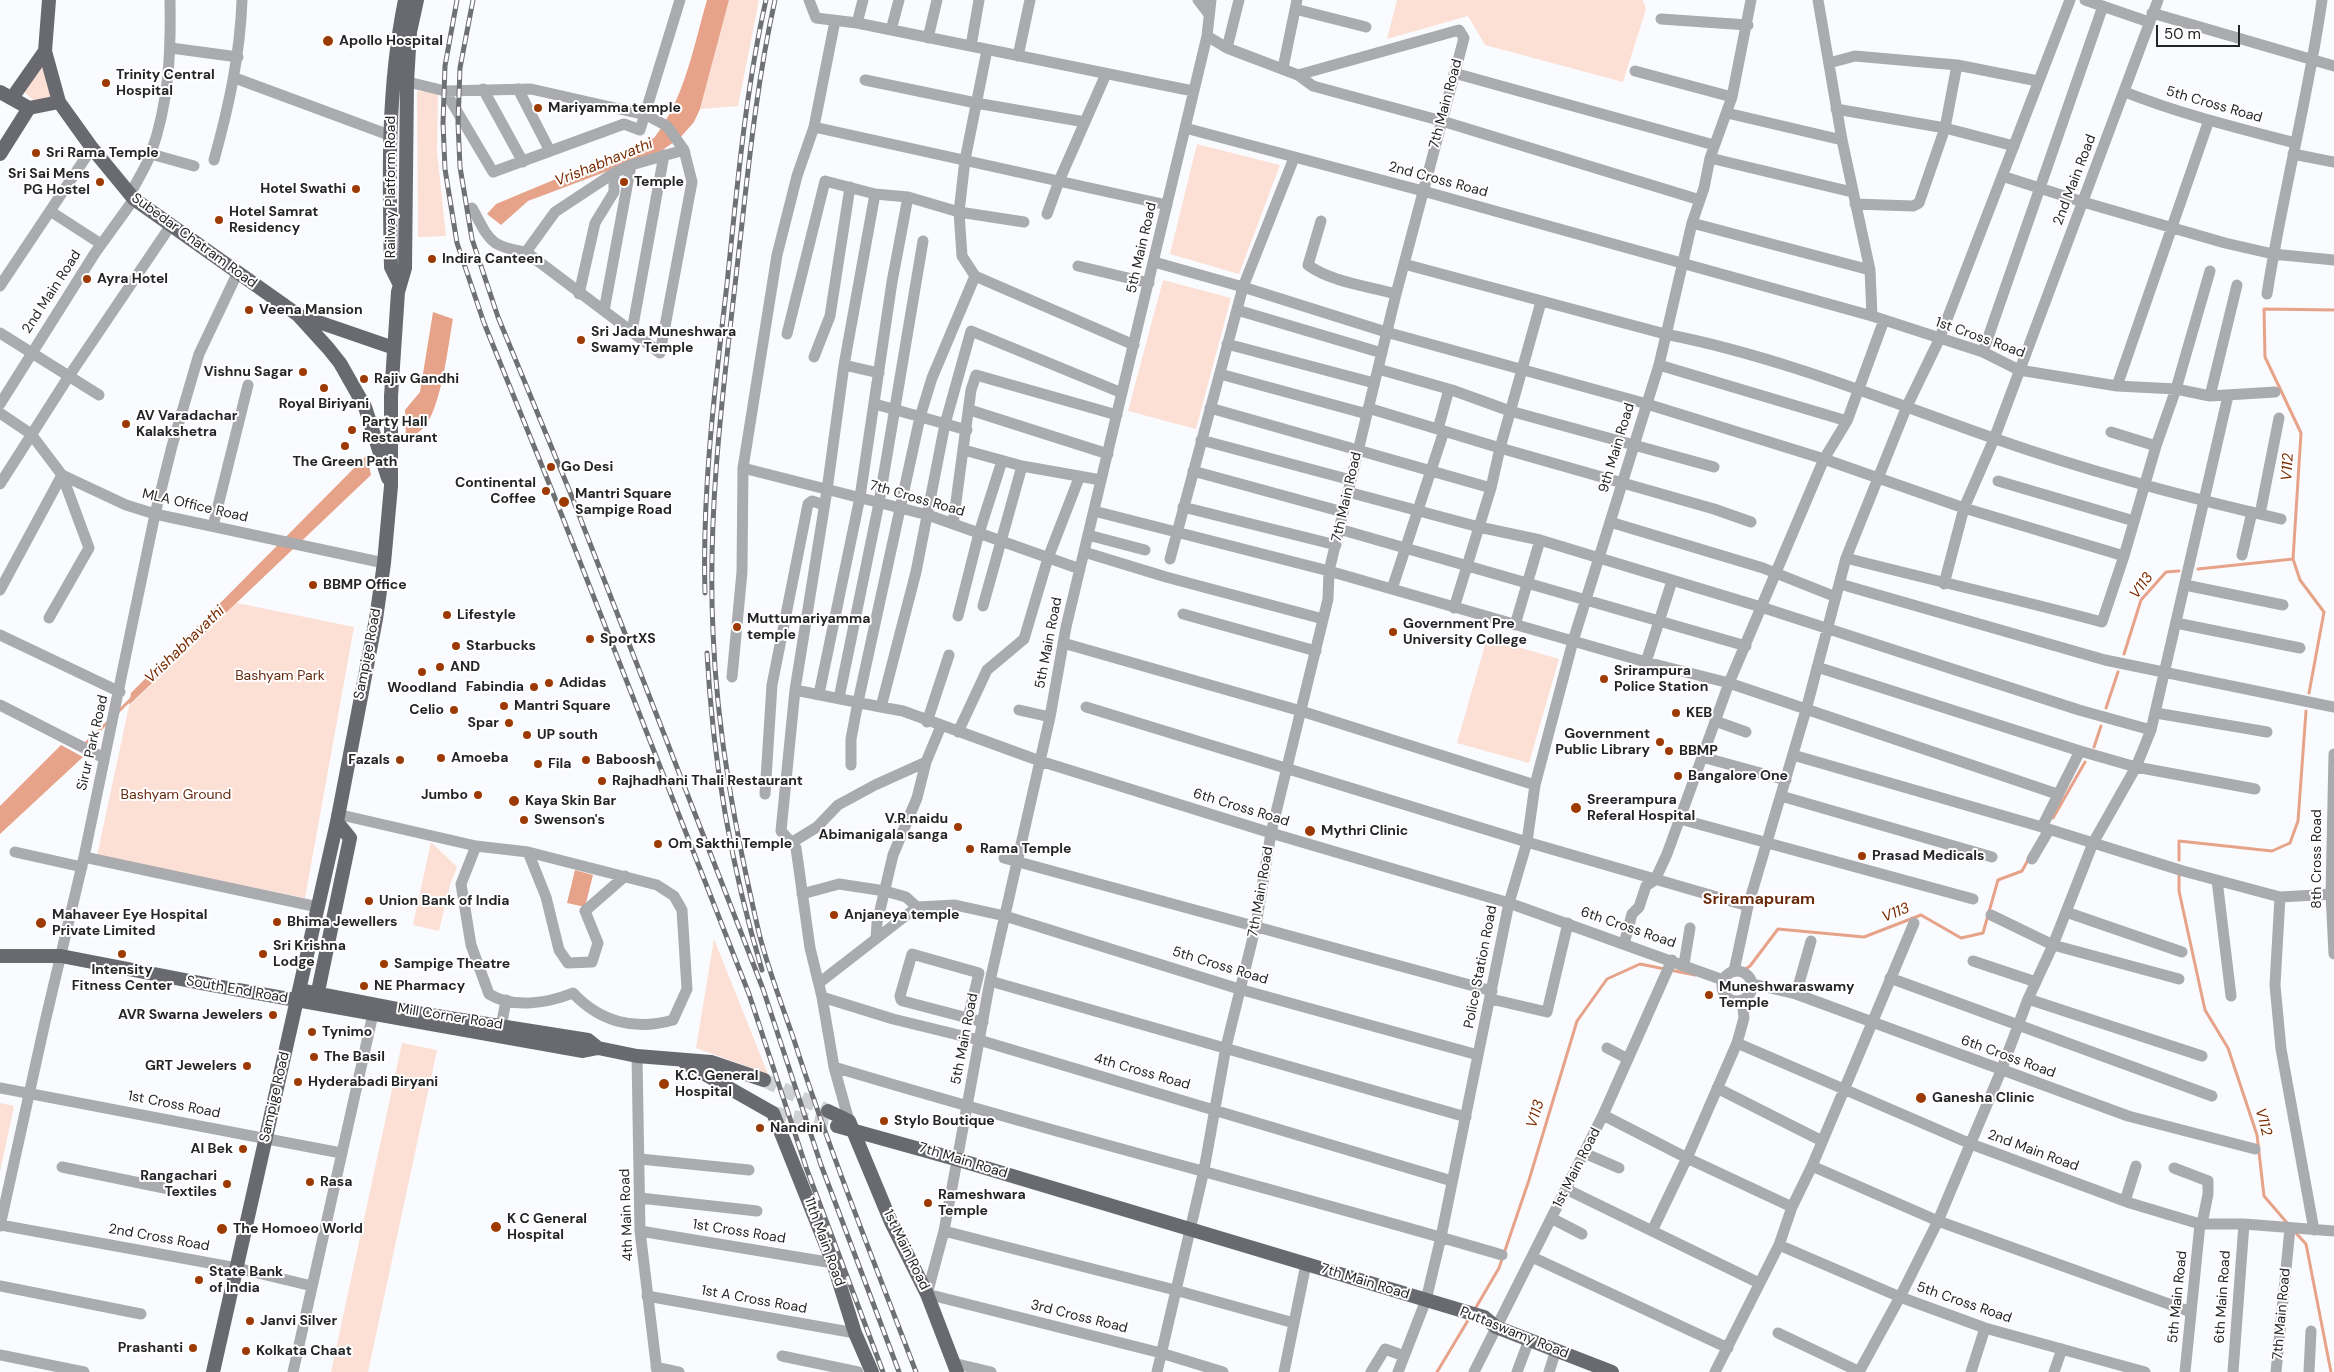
<!DOCTYPE html>
<style>
body{margin:0}
#map{position:relative;width:2334px;height:1372px;overflow:hidden;background:#fafbfe;font-family:"DM Sans",sans-serif}
canvas{display:block}
.scale{position:absolute;left:2156px;top:25px;width:84px;height:22px;box-sizing:border-box;border:2px solid #242527;border-top:0;padding-left:6px;font-size:15px;line-height:18px;white-space:nowrap;color:#242527;-webkit-text-stroke:4px #fff;paint-order:stroke}
</style>
<div id="map">
<canvas width="2334" height="1372"></canvas>
<div class="scale">50 m</div>
</div>
<script>
const c = document.querySelector('canvas').getContext('2d');
c.lineJoin = 'round';
function fill(path, color) { c.fillStyle = color; c.fill(path, 'evenodd'); }
function strokePath(path, color, width, dash) { c.strokeStyle = color; c.lineWidth = width; c.lineCap = dash ? 'butt' : 'round'; c.setLineDash(dash || []); c.stroke(path); }
function drawText(font, color, halo, rows, align = 'center') {
  c.font = font + ' "DM Sans",sans-serif'; c.lineWidth = 4; c.setLineDash([]); c.textBaseline = 'middle'; c.strokeStyle = halo; c.fillStyle = color; for (const [text, x, y, turn = 0] of rows) {
    c.save(); c.translate(x, y); c.rotate((+turn || 0) * Math.PI / 180); c.textAlign = isNaN(turn) ? turn : align; if (halo) c.strokeText(text, 0, 0); c.fillText(text, 0, 0); c.restore();
  }
}
const green = new Path2D(`
 M729 0H759L738 106 700 109Z
 M1397 0H1643L1646 9 1623 82 1485 45 1468 16 1387 39Z
 M43 59 54 98 33 100 21 89Z
 M417 91 438 93 437 151 446 236 418 237Z
 M1197 144 1280 165 1239 274 1170 254Z
 M1163 280 1231 298 1196 429 1128 411Z
 M237 603 354 627 305 898 97 856 129 706Z
 M1487 638 1559 659 1529 763 1457 743Z
 M431 842 457 867 450 885 439 931 413 925Z
 M714 939 768 1074 696 1048Z
 M402 1043 437 1050 368 1372H331Z
 M0 1103 14 1106 0 1172Z`);
const water = new Path2D(`
 M707 0H729L700 109 694 122 680 138 661 151 528 201 501 225 487 214 496 204 654 138C685 98 693 48 707 0Z
 M433 312 453 319C448 345 441 416 420 431 417 434 410 436 406 438L405 410 420 392Z
 M367 455 371 475 129 705 131 693Z
 M61 745 83 757 0 834V806Z
 M575 870 593 875 585 907 567 903Z`);
const stream = new Path2D(`
 M2198 569 2293 559
 M2124 654 2141 600 2166 572 2179 571
 M2309 693 2324 612 2300 580 2293 559 2301 433 2265 357 2264 309 2334 310
 M2106 708 2118 672
 M118 712 131 699
 M84 745 108 722
 M2094 747 2101 726
 M2053 818 2085 762
 M2179 860V841L2272 851 2290 843 2298 821 2306 711
 M2179 873V891L2205 1010 2228 1048 2257 1135 2264 1196 2288 1224
 M1743 971 1750 966 1778 929 1864 937 1921 915 1961 938 1983 933 1998 880 2022 871 2028 860
 M2295 1232 2306 1244 2331 1372
 M1475 1309 1499 1268 1529 1180 1577 1021 1607 979 1640 964 1695 975
 M1437 1372 1470 1317`);
const majorTunnel = new Path2D(`
 M764 1080 828 1111
 M773 1113 837 1126`);
const minor = new Path2D(`
 M809 0 816 18 857 23 1193 91
 M1198 0 1208 13
 M1211 0 1207 36 1066 627 1050 717 990 981 944 1231 927 1294 1161 1353 1223 1372
 M1818 0 1842 140 1870 270 1872 316
 M2085 0 2149 22
 M1295 9 1366 27
 M2152 13 2334 66
 M1661 19 1748 25
 M857 23 863 0
 M891 30 899 0
 M928 38 937 0
 M971 46 979 0
 M171 48 238 57
 M1227 48 1239 0
 M987 50 965 160 959 212 962 256 975 276 1134 345
 M1018 56 1030 0
 M1829 63 1855 56 1957 65 1945 128 1919 203 1913 206 1855 204
 M1957 65 2038 81
 M1283 68 1297 0
 M1635 71 1732 97
 M1454 73 1714 145
 M1298 75 1313 86 1442 121 1700 200
 M235 78 389 135
 M400 80 445 91 531 89 646 115 667 126 684 150 692 182 660 353 526 252C488 246 490 240 472 208
 M865 80 976 103 1085 122
 M483 89 523 162
 M518 89 550 151
 M445 91 493 172 624 124 640 130 680 0
 M2125 92C2180 114 2238 128 2295 143
 M1836 109 1945 128 2014 146
 M1727 113 1842 140
 M814 127 1167 205
 M1185 128 1423 191 1872 316 1983 352 2019 370 2117 386 2176 389 2210 396 2275 392
 M151 154 194 166
 M2293 154 2334 162
 M1710 158 1852 192
 M214 160C229 106 240 55 242 0
 M2002 176 2083 202 2225 243 2273 254 2334 260
 M130 194C137 181 146 167 151 153 169 103 171 52 170 0
 M50 211 101 244
 M1047 214 1059 181 1106 74
 M1321 221 1308 265C1331 282 1368 286 1396 294
 M1692 223 1870 270
 M526 252 555 212 614 173 631 165 684 150
 M1154 262 1243 287 1386 332 1647 404 1824 459 1964 508 2124 556
 M1404 264 1665 334C1778 356 1885 400 1993 438 2087 471 2184 497 2281 519
 M1078 266 1149 283
 M0 286 92 148
 M579 294 595 223 614 192V173
 M2267 294C2282 196 2308 99 2322 0
 M1237 310 1382 353
 M604 311 631 165
 M632 331 664 155
 M0 333 99 395
 M787 334 825 181 875 194 908 197 959 212 1024 222
 M1227 344 1374 383
 M1983 352 2103 6
 M814 357 830 316 850 187
 M844 365 879 373
 M1659 365 1847 421
 M1378 369 1452 390 1510 411 1714 467
 M1220 374 1367 414
 M2117 386 2209 120
 M1122 393 971 331 945 424 916 572 881 707 903 711 1040 761 1271 833 1509 903 1723 980
 M2210 396 2237 285
 M0 404 95 253 134 199
 M875 404 967 430
 M1210 408 1491 488
 M1368 408 1500 448 1714 509 1751 522
 M970 410 1108 454
 M0 413 31 434 62 475 126 505 155 514 384 563
 M1438 429 1449 389
 M2111 432 2156 446
 M1201 440 1351 480
 M964 450 1022 466 1101 480
 M743 468 928 515 1080 569
 M1193 471 1343 512
 M1998 481 2134 521
 M0 484 69 376 171 225
 M1348 492 1479 527 1540 540 1761 607 2079 710 2151 730
 M1183 507 1336 545
 M1094 511 1329 571 1646 662 1729 683 2057 794
 M2260 514 2279 418
 M1610 522 1763 568 1836 597
 M953 524 971 390 976 375 1117 415
 M213 526 248 385
 M1339 529 1746 646
 M1088 535 1145 550
 M1084 552 1166 577 1323 619
 M2242 555 2252 512
 M1846 558C1931 580 2017 599 2102 622L2124 556 2156 446 2176 389 2210 271
 M1170 559 1243 287 1294 158
 M1840 584 2105 660 2334 707
 M1944 584 1964 508 1994 439 2158 0
 M2185 585 2283 605
 M1392 589 1444 431
 M0 590 62 475
 M983 606 1022 466
 M1454 608 1491 488 1500 448 1541 302
 M1183 614 1316 651
 M958 616 979 533 1002 461
 M49 618 89 548 62 475
 M2176 623 2300 648
 M1515 625 1540 540
 M0 635 120 692
 M1063 643 1301 711 1535 785
 M1646 662 1672 581
 M1817 667 2080 751 2136 767 2255 789
 M732 677 742 572 743 468 777 255 797 176 814 127 835 21
 M795 690 881 707
 M819 694 860 497 892 282 908 197
 M839 698 879 503 923 241
 M0 705 104 758
 M1086 707 1527 842 1748 906
 M1019 710 1050 717
 M2156 713 2267 732
 M1715 721 1746 732
 M927 722 949 655
 M958 732 987 670 1024 639 1048 558 1079 478
 M2334 754 2331 894 2334 954
 M1793 755 2042 827 2183 871 2280 897 2334 894
 M1702 757 1786 780
 M851 765V739L858 702 920 417 932 378 975 276
 M765 794 772 685 808 504 812 501 824 505
 M1781 796 1992 857
 M337 814 476 846 528 852 657 885 674 896 682 910 687 989 673 1020C635 1031 600 1022 573 993 548 1003 513 1009 489 994L471 945 461 884 476 846
 M1680 819 1973 899
 M2042 827 2080 751
 M791 843 817 827 838 805 875 785 926 762
 M15 852 82 867
 M528 852 546 897 559 950 568 963 592 962 598 943 585 911 625 876
 M84 857 318 907
 M1004 858 1492 991
 M2032 859 2049 830
 M2217 880 2231 996
 M802 894 839 884 885 891 906 897 917 907
 M2280 897 2275 985 2281 1049 2314 1230
 M2066 912 2182 952
 M1991 915 2053 945 2179 979
 M876 939 877 923 893 855 917 798 926 762 941 726
 M1624 944 1632 914 1639 907 1646 886 1655 880 1667 854 1729 683 1824 459 1847 421 1884 320
 M1973 961 2036 982
 M1684 964 1690 928
 M1722 986a15 15 0 1 1 30 0a15 15 0 1 1-30 0Z
 M1734 971 1748 906 1806 710 1846 558 1907 406 1939 340 2070 0
 M1890 978 2212 1096
 M990 981 1466 1117
 M819 983 917 907 955 905 1005 916 1239 989 1478 1055
 M1753 984 1796 994 2128 1116 2255 1149
 M1796 994 1811 941
 M822 997 893 1019 979 1040 1452 1181
 M1491 999 1547 1012 1568 923
 M2028 999 2202 1056
 M968 1018 979 973 912 954 900 996 901 1000 903 1001 983 1022
 M500 1033 506 1000
 M1737 1043 1971 1144 2130 1203 2200 1224H2244L2334 1231
 M1607 1048 1628 1059
 M637 1056 640 1231 657 1372
 M834 1067C1056 1134 1280 1190 1502 1255
 M0 1088 341 1153
 M1717 1088 1822 1141
 M1603 1115 1687 1158 1792 1207
 M849 1121 834 1067 822 997 810 948 796 848 781 831 795 690 827 490 844 365 875 194
 M1584 1153 1619 1168
 M640 1159 749 1170
 M1812 1166 1938 1221 2191 1312
 M62 1167 169 1189
 M2174 1168 2208 1181V1194L2202 1224
 M1566 1189 1759 1283
 M640 1198 757 1211
 M2125 1201 2136 1166
 M1551 1218 1582 1234
 M0 1225 237 1268 312 1286
 M0 1226 45 1022 84 857 155 514 172 446 199 354 237 274
 M640 1231 833 1263
 M944 1231 1175 1290 1294 1323
 M1652 1231 1687 1158 1737 1043 1744 1018 1742 1000
 M1779 1245 1900 1297 1985 1328 2145 1372
 M1532 1257 1728 1348
 M0 1286 141 1314
 M647 1296 855 1333
 M1778 1333 1860 1372
 M0 1355 84 1372
 M782 1356 858 1372
 M953 1363 991 1372
 M656 1367 679 1372
 M293 1372 373 1014
 M1157 1372 1204 1170 1226 1047 1256 925 1271 833 1328 599 1329 571 1396 294 1464 38 1459 30 1298 75 1227 48 1207 36
 M1284 1372 1306 1264
 M1371 1372 1385 1349 1404 1356
 M1398 1372 1426 1300 1441 1237 1509 903 1527 842 1535 785 1573 641 1659 365 1692 223 1704 188 1710 158 1732 97 1751 0
 M1474 1372 1603 1115 1672 960
 M1517 1372 1529 1340
 M1549 1372 1556 1350
 M1715 1372 1779 1245 1792 1207 1812 1166 1914 923
 M1859 1372 1900 1297 1938 1221 2001 1071 2028 999 2053 945 2093 843 2136 767 2151 730 2228 396
 M1971 1372 1985 1328
 M2054 1372 2062 1349
 M2185 1372 2200 1224
 M2233 1372 2244 1224
 M2276 1372 2290 1228
 M2309 1372 2311 1331`);
const major = new Path2D(`
 M49 0 45 51 59 102 92 148 134 199 298 315 328 348 340 363 365 407 388 478
 M0 92 29 108 59 102
 M12 98 45 51
 M0 154 29 108
 M399 283 391 267C389 177 387 88 405 0
 M301 316 394 348
 M0 956H61L211 985 583 1051 598 1048 637 1056 711 1062 764 1080
 M300 990 424 1014 588 1040 598 1048
 M316 1001 350 838 337 822
 M685 1063 773 1113 833 1263 855 1333 872 1372
 M828 1111 849 1121 891 1222 927 1294 957 1372
 M837 1126 959 1160 1470 1313 1484 1317 1496 1327 1612 1372
 M213 1372 337 822 376 619 384 563 391 486V396L398 292 405 268 407 82 410 32 417 0`);
const rail = new Path2D(`
 M457 0 445 66 443 123 445 169 457 243 484 323 557 503 749 994 807 1170 883 1372
 M473 0 460 68 458 123 460 167 472 239 498 317 572 497 763 989 821 1165 899 1372
 M775 0C756 85 748 172 738 259 724 383 707 507 713 632 717 734 736 834 759 933 768 969 782 1005 794 1040 830 1152 874 1262 916 1372
 M705 593C702 490 715 387 727 284 737 189 745 93 766 0
 M707 653C713 761 731 867 762 970`);
const markers = [
 [328,41,6,"#9d3a03"],
 [106,83,5,"#9d3a03"],
 [538,108,5,"#9d3a03"],
 [36,153,5,"#9d3a03"],
 [100,182,5,"#9d3a03"],
 [624,182,5,"#9d3a03"],
 [356,189,5,"#9d3a03"],
 [219,220,5,"#9d3a03"],
 [432,259,5,"#9d3a03"],
 [87,279,5,"#9d3a03"],
 [249,310,5,"#9d3a03"],
 [581,340,5,"#9d3a03"],
 [303,372,5,"#9d3a03"],
 [364,379,5,"#9d3a03"],
 [324,388,5,"#9d3a03"],
 [126,424,5,"#9d3a03"],
 [352,430,5,"#9d3a03"],
 [345,446,5,"#9d3a03"],
 [551,467,5,"#9d3a03"],
 [546,491,5,"#9d3a03"],
 [564,502,6,"#9d3a03"],
 [313,585,5,"#9d3a03"],
 [447,615,5,"#9d3a03"],
 [737,627,5,"#9d3a03"],
 [1393,632,5,"#9d3a03"],
 [590,639,5,"#9d3a03"],
 [456,646,5,"#9d3a03"],
 [440,667,5,"#9d3a03"],
 [422,672,5,"#9d3a03"],
 [1604,679,5,"#9d3a03"],
 [549,683,5,"#9d3a03"],
 [534,687,5,"#9d3a03"],
 [504,706,5,"#9d3a03"],
 [454,710,5,"#9d3a03"],
 [1676,713,5,"#9d3a03"],
 [509,723,5,"#9d3a03"],
 [527,735,5,"#9d3a03"],
 [1660,742,5,"#9d3a03"],
 [1669,751,5,"#9d3a03"],
 [441,758,5,"#9d3a03"],
 [400,760,5,"#9d3a03"],
 [586,760,5,"#9d3a03"],
 [538,764,5,"#9d3a03"],
 [1678,776,5,"#9d3a03"],
 [602,781,5,"#9d3a03"],
 [478,795,5,"#9d3a03"],
 [514,801,6,"#9d3a03"],
 [1576,808,6,"#9d3a03"],
 [524,820,5,"#9d3a03"],
 [958,827,5,"#9d3a03"],
 [1310,831,6,"#9d3a03"],
 [658,844,5,"#9d3a03"],
 [970,849,5,"#9d3a03"],
 [1862,856,5,"#9d3a03"],
 [369,901,5,"#9d3a03"],
 [834,915,5,"#9d3a03"],
 [277,922,5,"#9d3a03"],
 [41,923,6,"#9d3a03"],
 [122,954,5,"#9d3a03"],
 [263,954,5,"#9d3a03"],
 [384,964,5,"#9d3a03"],
 [364,986,5,"#9d3a03"],
 [1709,995,5,"#9d3a03"],
 [273,1015,5,"#9d3a03"],
 [312,1032,5,"#9d3a03"],
 [314,1057,5,"#9d3a03"],
 [247,1066,5,"#9d3a03"],
 [298,1082,5,"#9d3a03"],
 [664,1084,6,"#9d3a03"],
 [1921,1098,6,"#9d3a03"],
 [884,1121,5,"#9d3a03"],
 [760,1128,5,"#9d3a03"],
 [243,1149,5,"#9d3a03"],
 [310,1182,5,"#9d3a03"],
 [227,1184,5,"#9d3a03"],
 [928,1203,5,"#9d3a03"],
 [496,1227,6,"#9d3a03"],
 [222,1229,6,"#9d3a03"],
 [199,1280,5,"#9d3a03"],
 [250,1321,5,"#9d3a03"],
 [193,1348,5,"#9d3a03"],
 [246,1351,5,"#9d3a03"]
];
const poiNames = [
 ["Apollo Hospital",339,41],
 ["Trinity Central",116,75],
 ["Hospital",116,91],
 ["Mariyamma temple",548,108],
 ["Sri Rama Temple",46,153],
 ["Sri Sai Mens",90,174,"right"],
 ["PG Hostel",90,190,"right"],
 ["Temple",634,182],
 ["Hotel Swathi",346,189,"right"],
 ["Hotel Samrat",229,212],
 ["Residency",229,228],
 ["Indira Canteen",442,259],
 ["Ayra Hotel",97,279],
 ["Veena Mansion",259,310],
 ["Sri Jada Muneshwara",591,332],
 ["Swamy Temple",591,348],
 ["Vishnu Sagar",293,372,"right"],
 ["Rajiv Gandhi",374,379],
 ["Royal Biriyani",324,404,"center"],
 ["AV Varadachar",136,416],
 ["Kalakshetra",136,432],
 ["Party Hall",362,422],
 ["Restaurant",362,438],
 ["The Green Path",345,462,"center"],
 ["Go Desi",561,467],
 ["Continental",536,483,"right"],
 ["Coffee",536,499,"right"],
 ["Mantri Square",575,494],
 ["Sampige Road",575,510],
 ["BBMP Office",323,585],
 ["Lifestyle",457,615],
 ["Muttumariyamma",747,619],
 ["temple",747,635],
 ["Government Pre",1403,624],
 ["University College",1403,640],
 ["SportXS",600,639],
 ["Starbucks",466,646],
 ["AND",450,667],
 ["Srirampura",1614,671],
 ["Police Station",1614,687],
 ["Adidas",559,683],
 ["Fabindia",524,687,"right"],
 ["Woodland",422,688,"center"],
 ["Mantri Square",514,706],
 ["Celio",444,710,"right"],
 ["KEB",1686,713],
 ["Spar",499,723,"right"],
 ["Government",1650,734,"right"],
 ["Public Library",1650,750,"right"],
 ["UP south",537,735],
 ["BBMP",1679,751],
 ["Amoeba",451,758],
 ["Fazals",390,760,"right"],
 ["Baboosh",596,760],
 ["Fila",548,764],
 ["Bangalore One",1688,776],
 ["Rajhadhani Thali Restaurant",612,781],
 ["Jumbo",468,795,"right"],
 ["Sreerampura",1587,800],
 ["Referal Hospital",1587,816],
 ["Kaya Skin Bar",525,801],
 ["V.R.naidu",948,819,"right"],
 ["Abimanigala sanga",948,835,"right"],
 ["Swenson's",534,820],
 ["Mythri Clinic",1321,831],
 ["Om Sakthi Temple",668,844],
 ["Rama Temple",980,849],
 ["Prasad Medicals",1872,856],
 ["Union Bank of India",379,901],
 ["Mahaveer Eye Hospital",52,915],
 ["Private Limited",52,931],
 ["Anjaneya temple",844,915],
 ["Bhima Jewellers",287,922],
 ["Sri Krishna",273,946],
 ["Lodge",273,962],
 ["Sampige Theatre",394,964],
 ["Intensity",122,970,"center"],
 ["Fitness Center",122,986,"center"],
 ["NE Pharmacy",374,986],
 ["Muneshwaraswamy",1719,987],
 ["Temple",1719,1003],
 ["AVR Swarna Jewelers",263,1015,"right"],
 ["Tynimo",322,1032],
 ["The Basil",324,1057],
 ["GRT Jewelers",237,1066,"right"],
 ["K.C. General",675,1076],
 ["Hospital",675,1092],
 ["Hyderabadi Biryani",308,1082],
 ["Ganesha Clinic",1932,1098],
 ["Stylo Boutique",894,1121],
 ["Nandini",770,1128],
 ["Al Bek",233,1149,"right"],
 ["Rangachari",217,1176,"right"],
 ["Textiles",217,1192,"right"],
 ["Rasa",320,1182],
 ["Rameshwara",938,1195],
 ["Temple",938,1211],
 ["K C General",507,1219],
 ["Hospital",507,1235],
 ["The Homoeo World",233,1229],
 ["State Bank",209,1272],
 ["of India",209,1288],
 ["Janvi Silver",260,1321],
 ["Prashanti",183,1348,"right"],
 ["Kolkata Chaat",256,1351]
];
const streetNames = [
 ["7th Main Road",1446,104,-75],
 ["5th Cross Road",2214,105,16],
 ["2nd Cross Road",1438,180,15],
 ["2nd Main Road",2075,180,-69],
 ["Railway Platform Road",391,187,-90],
 ["Subedar Chatram Road",194,241,36],
 ["5th Main Road",1142,248,-77],
 ["2nd Main Road",52,292,-57],
 ["1st Cross Road",1980,338,20],
 ["9th Main Road",1617,448,-73],
 ["7th Main Road",1347,497,-77],
 ["7th Cross Road",917,499,16],
 ["MLA Office Road",195,506,13],
 ["5th Main Road",1049,643,-79],
 ["Sampige Road",368,654,-79],
 ["Sirur Park Road",93,743,-77],
 ["6th Cross Road",1241,808,17],
 ["8th Cross Road",2317,859,-90],
 ["7th Main Road",1261,892,-80],
 ["6th Cross Road",1628,928,19],
 ["5th Cross Road",1220,966,17],
 ["Police Station Road",1481,967,-79],
 ["South End Road",237,990,10],
 ["Mill Corner Road",450,1017,9],
 ["5th Main Road",965,1039,-79],
 ["6th Cross Road",2008,1057,20],
 ["4th Cross Road",1142,1072,16],
 ["Sampige Road",275,1097,-77],
 ["1st Cross Road",174,1105,11],
 ["2nd Main Road",2033,1151,20],
 ["7th Main Road",963,1161,17],
 ["1st Main Road",1577,1168,-63],
 ["4th Main Road",627,1215,-92],
 ["1st Cross Road",739,1232,9],
 ["2nd Cross Road",159,1238,10],
 ["11th Main Road",824,1242,70],
 ["1st Main Road",906,1250,64],
 ["7th Main Road",1365,1282,17],
 ["5th Main Road",2178,1297,-84],
 ["6th Main Road",2223,1297,-86],
 ["1st A Cross Road",754,1300,10],
 ["5th Cross Road",1964,1303,19],
 ["7th Main Road",2282,1314,-85],
 ["3rd Cross Road",1079,1317,14],
 ["Puttaswamy Road",1514,1333,22]
];
const parkNames = [
 ["Bashyam Park",280,676],
 ["Bashyam Ground",176,795]
];
const waterNames = [
 ["Vrishabhavathi",604,163,-22],
 ["V112",2288,467,-86],
 ["V113",2142,586,-54],
 ["Vrishabhavathi",185,645,-44],
 ["V113",1896,913,-22],
 ["V113",1536,1114,-73],
 ["V112",2263,1122,75]
];
const quarterNames = [
 ["Sriramapuram",1759,900]
];
fill(green, '#fce0d5');
fill(water, '#e6a389');
strokePath(stream, '#e6a389', 3);
strokePath(majorTunnel, '#cfd0d3', 14, [14, 7]);
strokePath(minor, '#aaabae', 11);
strokePath(major, '#686a6f', 14);
strokePath(rail, '#6f7072', 5);
strokePath(rail, '#fff', 3, [9]);
for (const [x, y, r, color] of markers) { const dot = new Path2D(); dot.arc(x, y, r, 0, 2 * Math.PI); c.fillStyle = color; c.fill(dot); strokePath(dot, '#fff', 2); }
drawText('bold 14px', '#242527', '#fff', poiNames, 'left');
drawText('14px', '#242527', '#fff', streetNames);
drawText('14px', '#662a0f', '#fff', parkNames);
drawText('italic 15px', '#782b02', '#fff', waterNames);
drawText('bold 16px', '#6a2a0c', '#fff', quarterNames);
</script>
